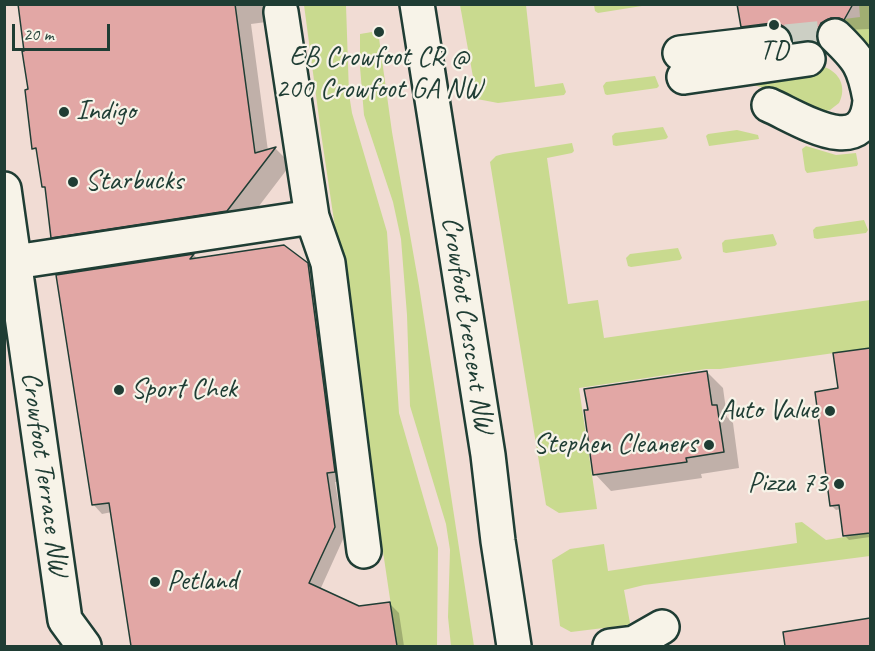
<!DOCTYPE html>
<style>
body{margin:0}
#map{position:relative;width:875px;height:651px;overflow:hidden;background:#f7f3e8;font-family:Caveat,sans-serif}
canvas{display:block}
.frame{position:absolute;inset:0;border:6px solid #1f3d34;pointer-events:none}
.scale{position:absolute;left:12px;top:24px;width:98px;height:27px;box-sizing:border-box;border:3px solid #1f3d34;border-top:0;padding-left:8px;font-size:18px;line-height:21px;white-space:nowrap;color:#1f3d34;-webkit-text-stroke:4px #f7f3e8;paint-order:stroke}
</style>
<div id="map">
<canvas width="875" height="651"></canvas>
<div class="frame"></div>
<div class="scale">20 m</div>
</div>
<script>
const c = document.querySelector('canvas').getContext('2d');
c.lineJoin = 'round';
function fill(path, color) { c.fillStyle = color; c.fill(path, 'evenodd'); }
function strokePath(path, color, width, dash) { c.strokeStyle = color; c.lineWidth = width; c.lineCap = dash ? 'butt' : 'round'; c.setLineDash(dash || []); c.stroke(path); }
function drawText(font, color, halo, rows, align = 'center') {
  c.font = font + ' Caveat,sans-serif'; c.lineWidth = 4.5; c.setLineDash([]); c.textBaseline = 'middle'; c.strokeStyle = halo; c.fillStyle = color; for (const [text, x, y, turn = 0] of rows) {
    c.save(); c.translate(x, y); c.rotate((+turn || 0) * Math.PI / 180); c.textAlign = isNaN(turn) ? turn : align; if (halo) c.strokeText(text, 0, 0); c.fillText(text, 0, 0); c.restore();
  }
}
const built = new Path2D(`
 M5 5H870V646H5Z`);
const green = new Path2D(`
 M304 5H346L349 94 352 113 387 232 399 413 438 548 437 646H397L321 133Z
 M460 5H526L535 87 563 83 566 92 564 95 498 103 477 99Z
 M594 5V4L648 5 598 13 595 11Z
 M859 5H870V47L858 36 840 27 844 19 860 17Z
 M378 31 392 132 419 286 474 646H451L448 617 450 550 446 524 410 406 407 315 401 239 393 202 364 115 360 67V34Z
 M824 67C840 72 847 88 839 103L830 110 821 112 765 88 745 83V77Z
 M655 76 659 86 657 88 607 95 605 94 603 86 606 82Z
 M663 127 668 137 666 139 616 146 613 145 612 136 615 133Z
 M737 130 758 135 759 139 709 146 706 136 708 134Z
 M572 143 574 151 572 153 547 158 568 304 598 300 604 338 870 300V348L720 369H706L579 388 597 509 559 513 546 505 490 162 496 156 503 154Z
 M806 146 836 155 856 153 858 164 857 166 807 173 805 170 802 149Z
 M864 220 868 230 866 233 817 239 814 238 813 230 816 227Z
 M773 234 777 244 775 246 726 253 723 252 722 243 725 240Z
 M678 248 682 258 680 260 631 267 628 266 626 258 630 254Z
 M802 522 826 540 870 533V556L644 585 624 590 630 623 628 625 571 632 560 626 552 560 570 549 604 544 608 571 797 543 795 523Z`);
const shadow = new Path2D(`
 M19 4H293L274 21 251 24 268 151 276 149 291 164 243 227 69 253 53 237 47 189 44 187 39 153 34 148 30 90Z
 M737 4H869L870 29 843 30 828 45 830 54 819 52 806 54 794 42 792 37 777 36Z
 M194 255 198 260 307 264 317 274 344 481 335 482 344 537 320 590 359 608 389 603 399 613 404 646H133L112 512 102 514 93 504 58 276Z
 M870 350V537L849 540 845 536 841 509 836 510 831 505 840 389 835 355Z
 M707 372 723 388 727 417 733 423 739 468 701 474 702 478 611 491 595 474Z
 M870 620V646H812L809 629Z`);
const building = new Path2D(`
 M18 4H235L255 153 276 147 227 211 51 238 45 187H42L36 148 32 149 25 90 28 89 22 51H24Z
 M737 4H853L844 20 839 18H831L821 23 817 32 819 44 814 41 806 40 792 42 789 31 781 25 772 23 741 27Z
 M284 245 308 263 335 472 327 473 335 527 309 583 359 606 390 602 397 646H131L109 503 92 505 56 275 194 254 190 259Z
 M870 348V533L843 536 839 505 830 506 815 392 838 388 833 353Z
 M707 371 712 405H717L724 452 686 458 687 462 593 475 584 410H588L584 389Z
 M870 618V646H785L783 632Z`);
const minorTunnel = new Path2D(`
 M786 41 835 36`);
const minor = new Path2D(`
 M417 4 488 455 498 541 514 646
 M835 36C859 59 864 66 870 99
 M680 53 774 42
 M684 77 808 59
 M769 105C801 119 864 162 870 101
 M4 189 65 620 84 646
 M312 217 328 263 364 551
 M15 262 312 217 281 12
 M610 646 634 643 662 627`);
const markers = [
 [774,25,6,"#1f3d34"],
 [379,32,6,"#1f3d34"],
 [64,112,6,"#1f3d34"],
 [73,182,6,"#1f3d34"],
 [119,390,6,"#1f3d34"],
 [830,411,6,"#1f3d34"],
 [709,445,6,"#1f3d34"],
 [839,484,6,"#1f3d34"],
 [155,582,6,"#1f3d34"]
];
const poiNames = [
 ["TD",774,52,"center"],
 ["EB Crowfoot CR @",379,58,"center"],
 ["200 Crowfoot GA NW",379,90,"center"],
 ["Indigo",76,112],
 ["Starbucks",85,182],
 ["Sport Chek",131,390],
 ["Auto Value",818,411,"right"],
 ["Stephen Cleaners",697,445,"right"],
 ["Pizza 73",827,484,"right"],
 ["Petland",167,582]
];
const streetNames = [
 ["Crowfoot Crescent NW",467,325,81],
 ["Crowfoot Terrace NW",44,474,82]
];
fill(built, '#f1dcd4');
fill(green, '#c9da8f');
fill(shadow, '#0003');
fill(building, '#e2a7a5');
strokePath(building, '#1f3d34', 1.5);
strokePath(minorTunnel, '#cccfc4', 33, [33, 16]);
strokePath(minor, '#1f3d34', 38);
strokePath(minor, '#f7f3e8', 33);
for (const [x, y, r, color] of markers) { const dot = new Path2D(); dot.arc(x, y, r, 0, 2 * Math.PI); c.fillStyle = color; c.fill(dot); strokePath(dot, '#f7f3e8', 2); }
drawText('28px', '#1f3d34', '#f7f3e8', poiNames, 'left');
drawText('28px', '#1f3d34', '#f7f3e8', streetNames);
</script>
